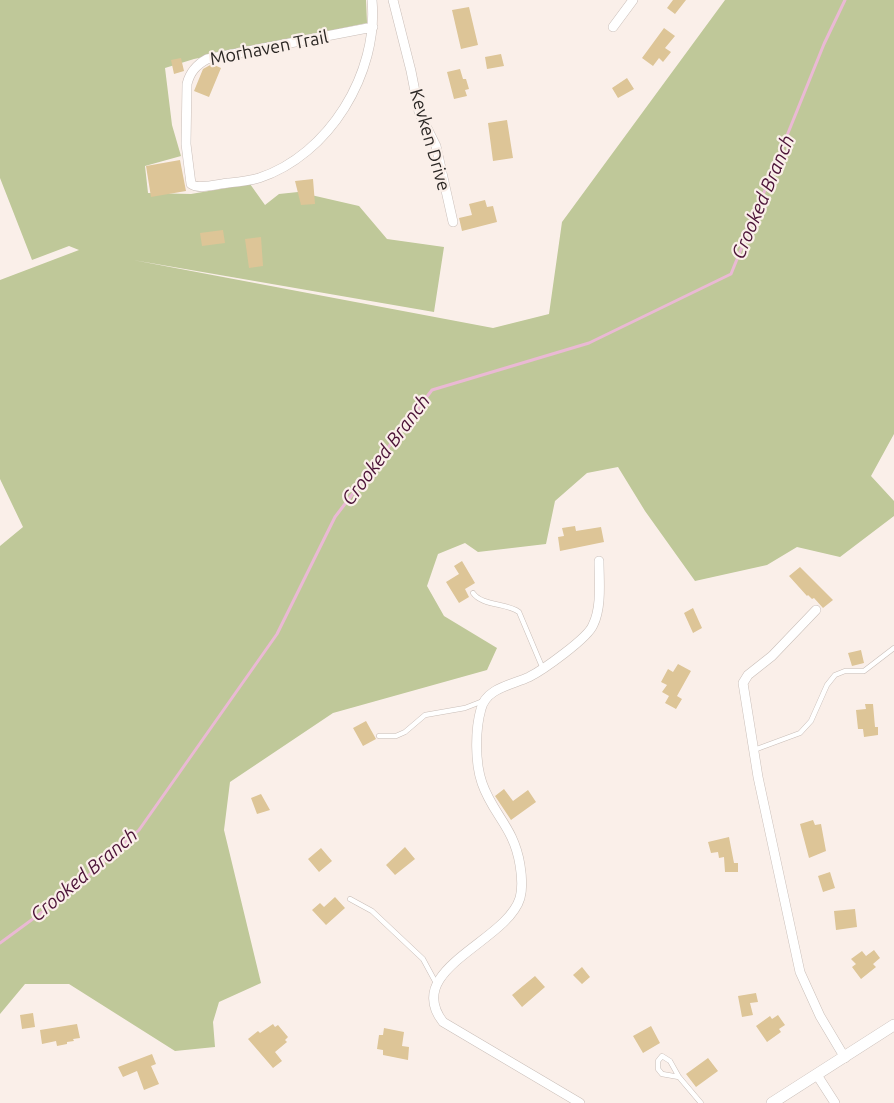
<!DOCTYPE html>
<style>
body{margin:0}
canvas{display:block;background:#faefe9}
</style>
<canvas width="894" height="1103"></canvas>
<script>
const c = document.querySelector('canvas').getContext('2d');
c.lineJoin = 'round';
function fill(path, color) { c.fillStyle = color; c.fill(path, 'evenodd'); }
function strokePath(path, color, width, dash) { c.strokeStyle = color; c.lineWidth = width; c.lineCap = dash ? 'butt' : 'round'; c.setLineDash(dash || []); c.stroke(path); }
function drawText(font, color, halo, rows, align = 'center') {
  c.font = font + ' Ubuntu,sans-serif'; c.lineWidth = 4.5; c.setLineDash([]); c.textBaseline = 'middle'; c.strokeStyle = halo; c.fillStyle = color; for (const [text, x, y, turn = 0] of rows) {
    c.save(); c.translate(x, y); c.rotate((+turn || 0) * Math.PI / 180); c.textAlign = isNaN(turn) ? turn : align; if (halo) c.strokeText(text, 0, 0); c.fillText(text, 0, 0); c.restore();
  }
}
const green = new Path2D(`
 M0 0H366L367 23 194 59 165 68 172 125 181 156 145 166 148 193 191 194 250 184 265 205 279 194 298 192 359 206 387 239 444 247 434 312 133 260 493 328 549 314 562 222 725 0H894V434L871 476 894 501V516L840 557 797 547 767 565 695 581 645 511 618 467 587 473 555 501 546 544 478 552 465 543 438 554 427 586 444 616 497 648 487 670 333 713 230 782 224 830 261 983 219 1002 213 1022 215 1047 175 1051 69 984H25L0 1014V546L23 527 0 479V280L79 250 69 246 32 260 0 178Z`);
const stream = new Path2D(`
 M0 943 71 891 139 830 277 634 335 517 432 390 589 343 731 274 824 44 845 0`);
const building = new Path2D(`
 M673 0H686L675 14 667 8Z
 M469 7 478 45 461 49 452 10Z
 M664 28 675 36 665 48 671 52 663 62 659 58 653 66 642 58Z
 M501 54 504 66 487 69 485 57Z
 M181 58 184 71 174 74 171 60Z
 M212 64 221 68 209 97 194 91 203 69Z
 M460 69 463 79H466L469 89 465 90 467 96 454 99 447 72Z
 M627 78 634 89 618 98 612 88Z
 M507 120 513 158 493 161 488 123Z
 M180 160 186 191 151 197 146 166Z
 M313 179 315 204 301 205 295 181Z
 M485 200 487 207 493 206 497 222 462 231 459 218 472 215 469 204Z
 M223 230 225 243 202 246 200 233Z
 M261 237 263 266 249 268 245 239Z
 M575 526 576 531 601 527 604 542 560 551 558 537 564 536 562 528Z
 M462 561 475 583 465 589 469 597 459 603 446 582 459 574 454 566Z
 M800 567 833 600 823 608 814 598 812 599 808 595 807 596 789 576Z
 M693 608 702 628 693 633 684 613Z
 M861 650 864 663 852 666 848 653Z
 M678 664 691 671 677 696 682 699 676 709 665 703 669 696 662 692 667 685 661 682 668 669 673 672Z
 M865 704H873L875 727H878V735L864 737 863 729H858L856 710 866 709Z
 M366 721 376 739 363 746 353 728Z
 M504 789 513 801 528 790 536 802 511 820 495 796Z
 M261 794 270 810 257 814 251 798Z
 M813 820 815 825 821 824 826 851 809 858 800 824Z
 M729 837 734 863H738V872H725L724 857 719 858 718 852 711 853 708 842Z
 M405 847 415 859 395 875 386 865Z
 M321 848 332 861 319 872 308 859Z
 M830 872 835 888 823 892 818 876Z
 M335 897 345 908 326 925 312 910 320 903 324 907Z
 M855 909 857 927 836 930 834 911Z
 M874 950 880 958 873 964 876 967 861 979 852 967 856 964 851 959 862 951 866 956Z
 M582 967 590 977 582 984 573 975Z
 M535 976 545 987 522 1007 512 995Z
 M756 993 758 1002 750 1003 753 1015 742 1017 738 996Z
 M33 1013 35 1027 22 1029 20 1015Z
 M778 1015 785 1025 779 1029 781 1032 767 1042 756 1026 770 1016 772 1019Z
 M77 1024 80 1038 73 1039 74 1041 67 1042V1044L57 1046 56 1041 42 1044 40 1030Z
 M273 1024 275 1027 278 1025 288 1037 285 1040 287 1042 275 1052 282 1061 273 1068 248 1039 258 1031 260 1033Z
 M651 1026 660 1043 643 1053 633 1036Z
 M384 1028 404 1032 402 1046 409 1047 408 1060 383 1055V1050L377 1049 379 1035H383Z
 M152 1054 156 1064 151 1066 159 1084 144 1090 137 1071 123 1077 118 1067Z
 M708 1058 718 1071 696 1087 686 1074Z`);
const service = new Path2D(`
 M473 593C482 606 507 603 519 612L543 669
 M379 736H396L405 732 425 715 465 708 483 701
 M754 750 800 733 811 721 827 685 835 675 845 671H864L894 648
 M350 899 372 911 423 959 436 983
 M679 1077 662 1074 658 1069V1061L662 1056 670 1061 679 1077 701 1103`);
const minor = new Path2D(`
 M372 0C379 73 329 155 259 178 249 181 238 182 228 183 218 184 199 190 191 184L186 144 187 84C190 72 196 65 207 59L373 27
 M393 0 411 71 419 112 436 146 453 222
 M613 27 633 0
 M816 610 772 656 748 675 743 683 758 777 800 972 820 1016 845 1058
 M817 1075 835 1103
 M580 1103 443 1022C402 969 507 942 520 898 523 887 522 877 520 865 514 827 493 815 482 783 475 763 475 730 481 709 486 688 512 685 529 677 543 670 588 638 593 625 602 607 599 581 599 561`);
const tertiary = new Path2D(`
 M772 1103 894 1025`);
const streetNames = [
 ["Morhaven Trail",269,48,-11],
 ["Kevken Drive",430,140,74]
];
const waterNames = [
 ["Crooked Branch",763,197,-67],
 ["Crooked Branch",386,450,-53],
 ["Crooked Branch",84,875,-40]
];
fill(green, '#bfc899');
strokePath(stream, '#eab9d4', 3);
fill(building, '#ddc597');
strokePath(service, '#c9beb8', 5.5);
strokePath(minor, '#c9beb8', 10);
strokePath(tertiary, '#c9beb8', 12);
strokePath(service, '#fff', 4.5);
strokePath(minor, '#fff', 9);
strokePath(tertiary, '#fff', 11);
drawText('18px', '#2b2724', '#faefe9', streetNames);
drawText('italic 19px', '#4b1237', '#faefe9', waterNames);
</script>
